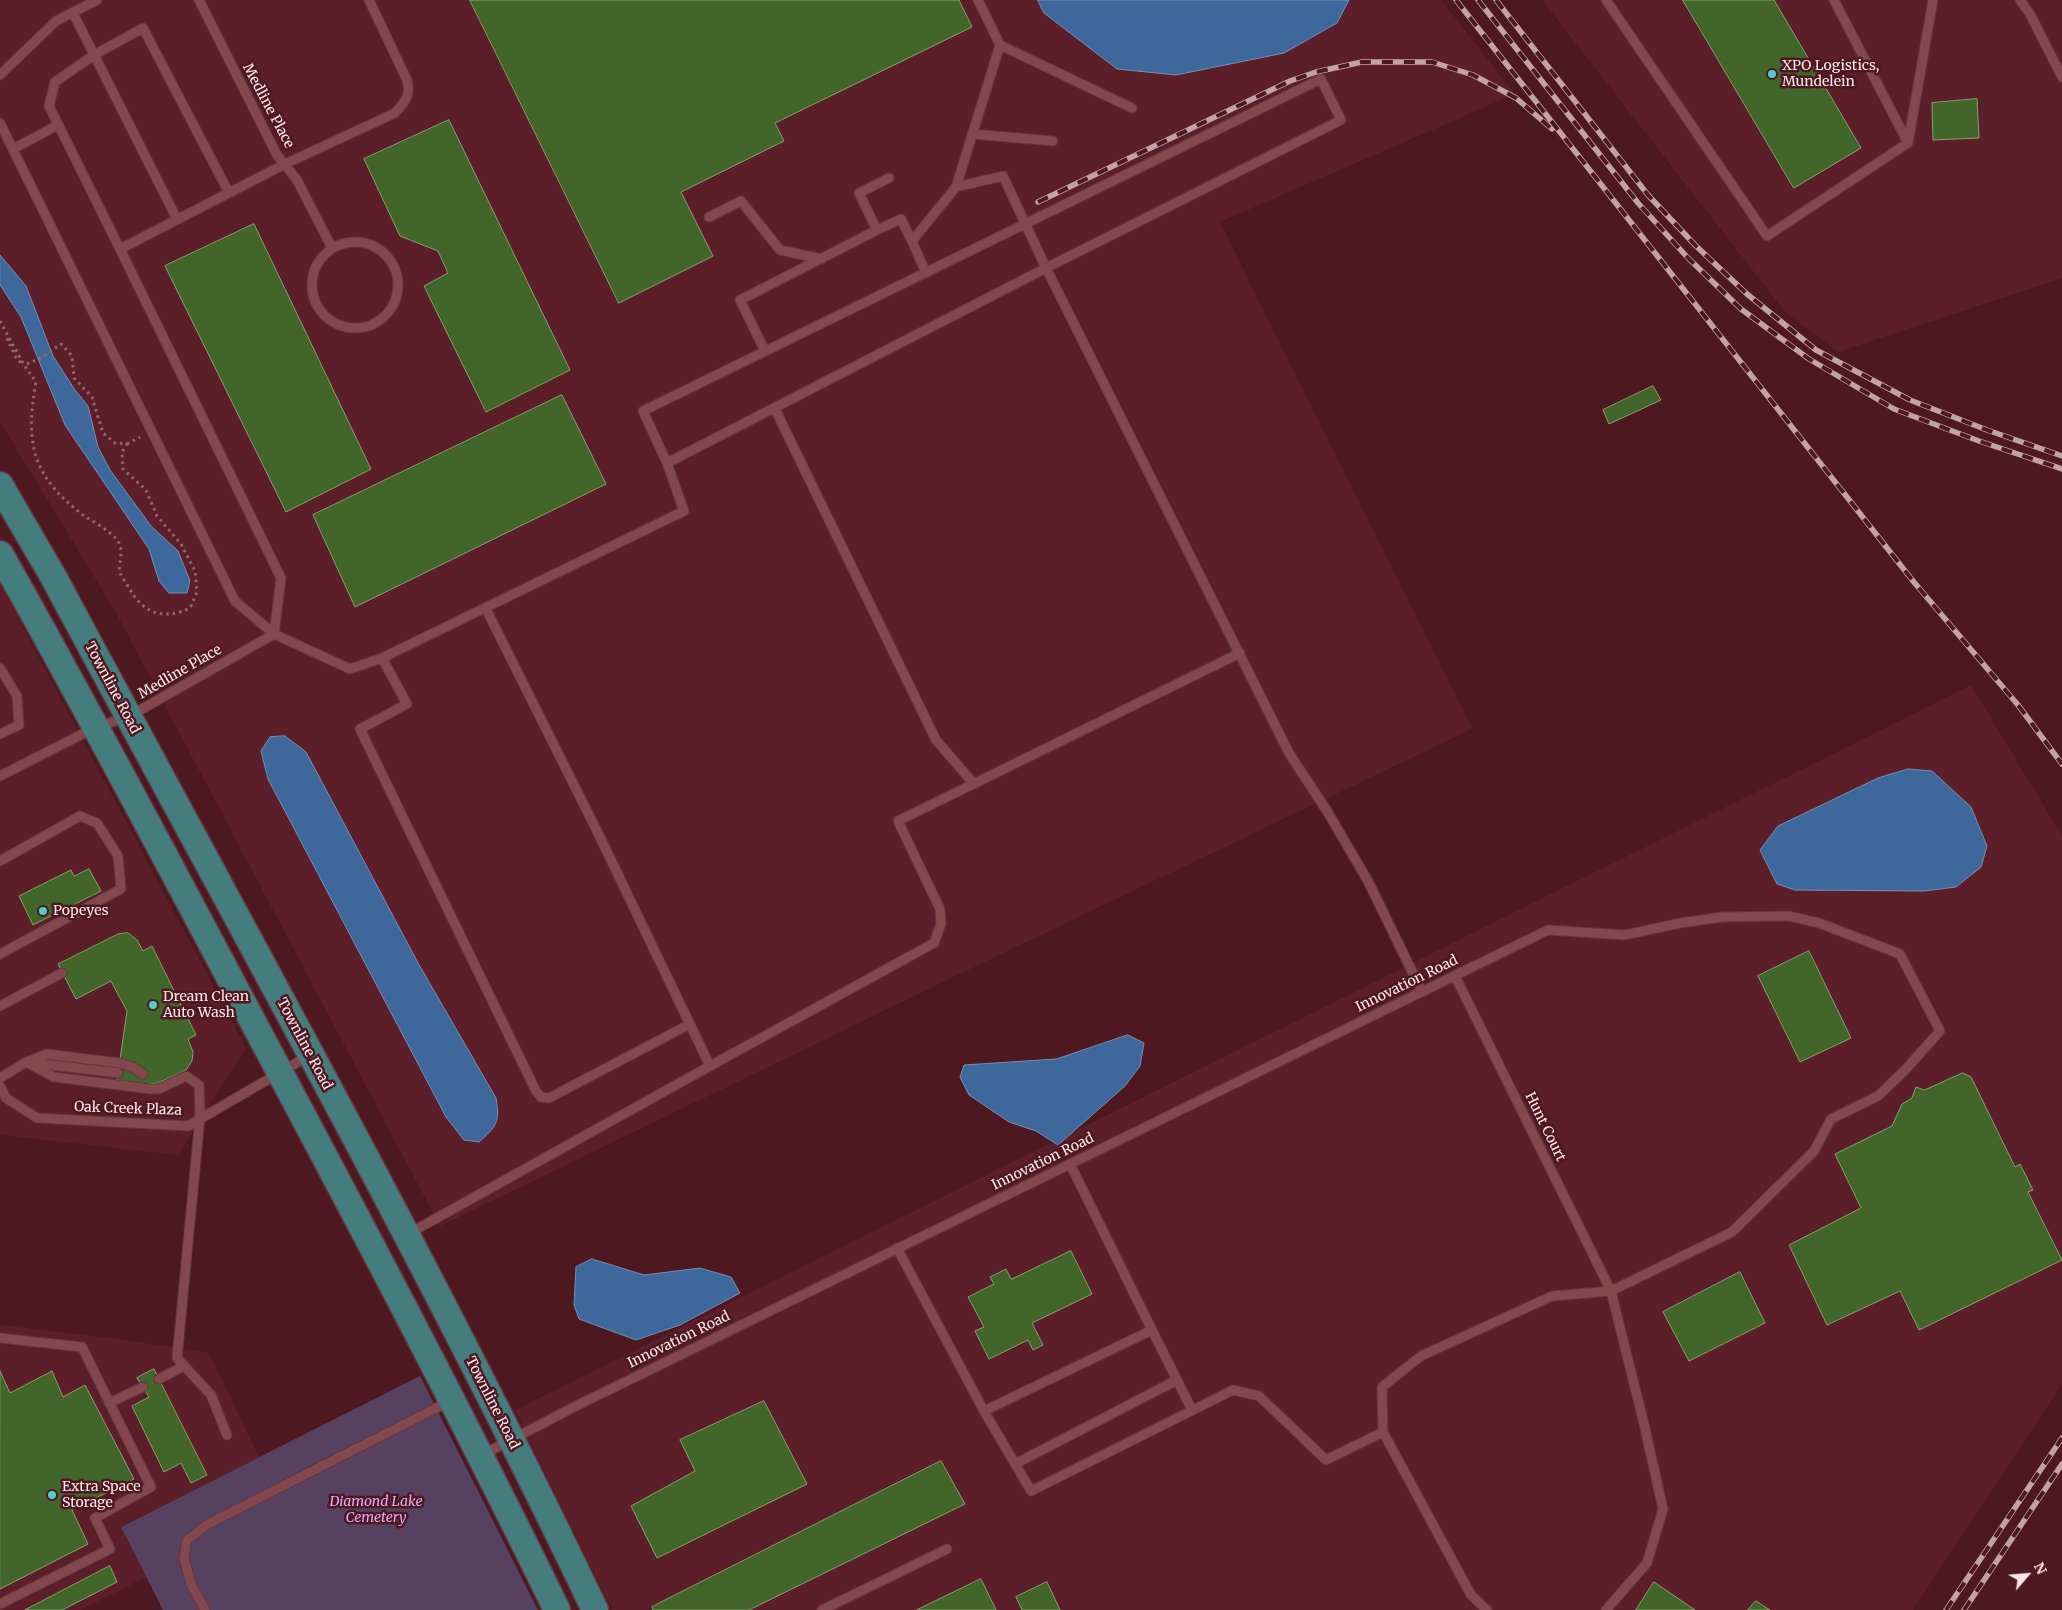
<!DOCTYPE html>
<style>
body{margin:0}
#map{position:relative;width:2062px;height:1610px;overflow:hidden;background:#4e1821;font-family:Merriweather,serif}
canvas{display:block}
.north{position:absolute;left:2002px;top:1550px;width:50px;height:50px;-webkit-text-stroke:4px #4e1821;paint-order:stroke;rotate:63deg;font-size:14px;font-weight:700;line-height:20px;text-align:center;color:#fce6e7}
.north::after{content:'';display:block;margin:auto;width:18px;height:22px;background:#fce6e7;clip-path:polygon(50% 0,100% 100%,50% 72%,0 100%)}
</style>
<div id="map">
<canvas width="2062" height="1610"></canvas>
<div class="north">N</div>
</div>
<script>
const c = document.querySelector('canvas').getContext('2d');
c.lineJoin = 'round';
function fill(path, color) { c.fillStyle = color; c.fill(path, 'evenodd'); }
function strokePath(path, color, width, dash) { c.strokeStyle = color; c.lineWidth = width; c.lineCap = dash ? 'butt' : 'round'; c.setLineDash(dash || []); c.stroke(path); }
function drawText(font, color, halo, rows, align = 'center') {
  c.font = font + ' Merriweather,serif'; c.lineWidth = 5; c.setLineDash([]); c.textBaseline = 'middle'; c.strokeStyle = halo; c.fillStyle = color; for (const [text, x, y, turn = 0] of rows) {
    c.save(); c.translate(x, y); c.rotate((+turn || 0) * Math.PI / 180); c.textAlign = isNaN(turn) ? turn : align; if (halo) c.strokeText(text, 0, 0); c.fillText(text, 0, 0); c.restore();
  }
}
const built = new Path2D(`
 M0 0H1441L1515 94 1220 222 1472 729 1001 954 440 1226 114 609 0 422Z
 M1542 0H2062V278L1838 352 1786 313Z
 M0 584 246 1048 178 1155 0 1135Z
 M1971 685 2062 836V1384L1913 1610H612L515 1410Z
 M0 1325 126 1340 209 1353 259 1457 121 1526 146 1577 80 1610H0Z`);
const green = new Path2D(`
 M420 1376 538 1610H163L121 1527Z`);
const water = new Path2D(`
 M1038 0H1349L1337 23 1284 53 1176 75 1117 69 1044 13Z
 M0 255 26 286 53 356 75 390 88 406 98 447 110 470 151 526 178 551 190 581 187 593H169L159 581 149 549 65 425 21 317 0 285Z
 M285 736 306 752 418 963 496 1098C500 1122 497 1126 479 1142L464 1140 446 1117 268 779 261 751 270 737Z
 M1908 769 1932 771 1971 807 1987 846 1981 867 1956 887 1924 891 1795 890 1777 884 1760 850 1778 826 1878 778Z
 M1128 1035 1144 1043 1140 1066 1125 1086 1058 1145 1036 1131 1009 1122 969 1095 960 1077 964 1065 1056 1059Z
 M592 1259 644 1275 700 1268 731 1277 740 1293 680 1325 636 1340 579 1319 574 1305 576 1267Z`);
const building = new Path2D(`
 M470 0H959L972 27 775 123 784 141 681 192 713 256 619 303Z
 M1683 0H1774L1861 148 1794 188Z
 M1977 99 1979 138 1933 140 1932 103Z
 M449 120 570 370 486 412 424 286 448 273 438 251 400 236 364 159Z
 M254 224 371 469 286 512 165 266Z
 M1653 386 1661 400 1609 424 1603 410Z
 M562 395 606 484 355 607 313 515Z
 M89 869 101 891 33 925 19 896 71 870 74 876Z
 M128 933 137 940 143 951 152 946 196 1035 188 1039 193 1052 192 1061 186 1070 158 1083 149 1084 117 1080 127 1011 111 981 76 999 58 964 118 934Z
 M1809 951 1851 1038 1800 1062 1758 976Z
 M1963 1073 1971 1077 2015 1167 2020 1164 2033 1190 2028 1192 2062 1260 1919 1330 1900 1291 1827 1325 1789 1245 1861 1208 1835 1154 1892 1126 1902 1104 1912 1098 1916 1087 1924 1090Z
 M1071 1251 1092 1294 1032 1323 1043 1345 1033 1350 1028 1340 989 1359 975 1331 984 1327 968 1297 994 1284 990 1277 1006 1269 1011 1279Z
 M1740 1272 1765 1323 1689 1361 1663 1312Z
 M154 1369 207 1475 191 1483 181 1463 164 1472 132 1406 149 1397 137 1378Z
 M0 1371 10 1393 52 1371 63 1397 85 1385 134 1479 72 1510 88 1544 0 1589Z
 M764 1401 807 1484 657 1558 631 1506 695 1471 680 1440Z
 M941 1461 965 1504 749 1610H653L652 1607Z
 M110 1566 117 1582 62 1610H25Z
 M981 1579 996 1610H917Z
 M1047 1582 1060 1610H1022L1016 1597Z
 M1654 1582 1695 1610H1636Z
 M1756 1601 1770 1610H1748Z`);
const path = new Path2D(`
 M0 321 24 365 36 382C25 444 32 476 83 515 93 522 113 532 119 543 124 553 118 563 120 573 122 577 125 582 128 586 142 613 163 621 190 608L197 592 195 571 181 544 157 516 146 490 123 469 122 452 127 444 115 443 103 433 92 397 74 378 72 356 61 344 39 359 24 365
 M7 338 16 358 21 363
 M127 444 140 437`);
const service = new Path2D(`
 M199 0 277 155 297 180 332 248
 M978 0 1000 45 1132 108
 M1606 0 1767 236 1908 143 1933 0
 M1834 0 1908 143
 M2020 0 2030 14 2062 77
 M73 13 177 219
 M0 75 56 21 97 0
 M0 123 235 601 274 634 350 669 382 658 684 511 667 463 1046 268 1289 753 1327 811 1368 881 1422 992
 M972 134 1053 141
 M13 149 58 125
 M889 178 859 193 877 230 901 219 912 241
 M956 187 1000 45
 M709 217 741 201 780 250 822 259
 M312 285a43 43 0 1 1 86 0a43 43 0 1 1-86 0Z
 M120 249 49 106 55 82 94 55 143 28 229 193
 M765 351 740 300 877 230
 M775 409 936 740 974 784
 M667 463 643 411C869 301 1095 190 1321 79L1341 120 1046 268 1003 176 956 187 912 241 926 273
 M274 634 281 578 120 249 285 164 395 113C405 102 411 96 407 80L369 0
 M382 658 407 704 360 729 536 1091 541 1097 549 1098 690 1024
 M0 668 17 696 19 725 0 734
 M0 776 96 727 128 717 274 634
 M0 861 80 816 97 823 118 856 121 889 0 954
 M1455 976 1611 1291 1644 1424 1663 1509 1647 1563 1606 1610
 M0 1006 62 973
 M29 1061 47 1054 119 1063 133 1067 143 1074
 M26 1062 54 1077 150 1089H159L186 1076 199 1085 200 1117 177 1358 211 1395 227 1435
 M710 1066 934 943 941 924 940 909 898 821 1240 653
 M0 1078 26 1062 118 1073
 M0 1086 6 1098 37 1118 188 1126 310 1055
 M408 1234 710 1066 598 833 486 609
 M897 1248 984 1411 1152 1330 1070 1164
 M1152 1330 1192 1410
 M0 1338 82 1347 151 1487 95 1518 110 1549 0 1604
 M159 1379 184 1366
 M109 1403 143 1387
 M984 1411 1031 1491 1233 1390 1259 1396 1326 1460 1383 1432
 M482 1455 576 1406 1548 930 1625 935 1680 923 1722 917 1789 916 1819 923 1900 954 1940 1031 1905 1070 1878 1096 1831 1119 1814 1151 1732 1232 1611 1291 1552 1296 1421 1356 1382 1387 1383 1432 1471 1595 1487 1610
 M1015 1464 1177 1380
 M205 1610 191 1584 184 1558 187 1540 208 1524 450 1401
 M822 1610 947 1549`);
const primary = new Path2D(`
 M0 485 54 578C237 920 428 1260 595 1610
 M0 554C84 702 163 853 243 1003 350 1204 457 1405 557 1610`);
const rail = new Path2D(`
 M1456 0 1913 581 2018 705 2062 764
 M1478 0 1638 203 1688 258 1741 309 1809 359 1894 409 1979 441 2062 469
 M1496 0 1648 195 1696 246 1747 294 1816 350 1910 400 1987 430 2062 456
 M1038 202 1290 81 1316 72 1362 62H1432L1473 75 1516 98 1552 129
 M1946 1610 2062 1438
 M1964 1610 2062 1464`);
const markers = [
 [1772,74,5,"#52cdcb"],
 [43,911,5,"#52cdcb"],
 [153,1005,5,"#52cdcb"],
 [52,1495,5,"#52cdcb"]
];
const poiNames = [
 ["XPO Logistics,",1782,66],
 ["Mundelein",1782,82],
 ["Popeyes",53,911],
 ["Dream Clean",163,997],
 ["Auto Wash",163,1013],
 ["Extra Space",62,1487],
 ["Storage",62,1503]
];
const streetNames = [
 ["Medline Place",268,106,62],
 ["Medline Place",180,672,-30],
 ["Townline Road",112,688,62],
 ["Innovation Road",1407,984,-26],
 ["Townline Road",304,1044,62],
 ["Oak Creek Plaza",128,1109,2],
 ["Hunt Court",1545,1127,64],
 ["Innovation Road",1043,1162,-26],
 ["Innovation Road",679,1340,-26],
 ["Townline Road",492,1403,63]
];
const parkNames = [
 ["Diamond Lake",376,1502],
 ["Cemetery",376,1518]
];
fill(built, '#5c1f29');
fill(green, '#574161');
fill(water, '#3e689c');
strokePath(water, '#778eb2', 1);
fill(building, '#42652a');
strokePath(building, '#83a36f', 1);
strokePath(service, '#62373f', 11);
strokePath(primary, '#62373f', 29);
strokePath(path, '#91676d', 3, [2.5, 4]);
strokePath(service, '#83474e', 9);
strokePath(primary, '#457c7e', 26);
strokePath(rail, '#c3a2a6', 5.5);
strokePath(rail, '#4e1821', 4, [11]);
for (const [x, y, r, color] of markers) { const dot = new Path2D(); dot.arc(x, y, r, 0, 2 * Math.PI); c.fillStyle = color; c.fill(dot); strokePath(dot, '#4e1821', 2); }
drawText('14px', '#fce6e7', '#4e1821', poiNames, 'left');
drawText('14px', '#fce6e7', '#4e1821', streetNames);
drawText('italic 14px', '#e2abfd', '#4e1821', parkNames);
</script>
